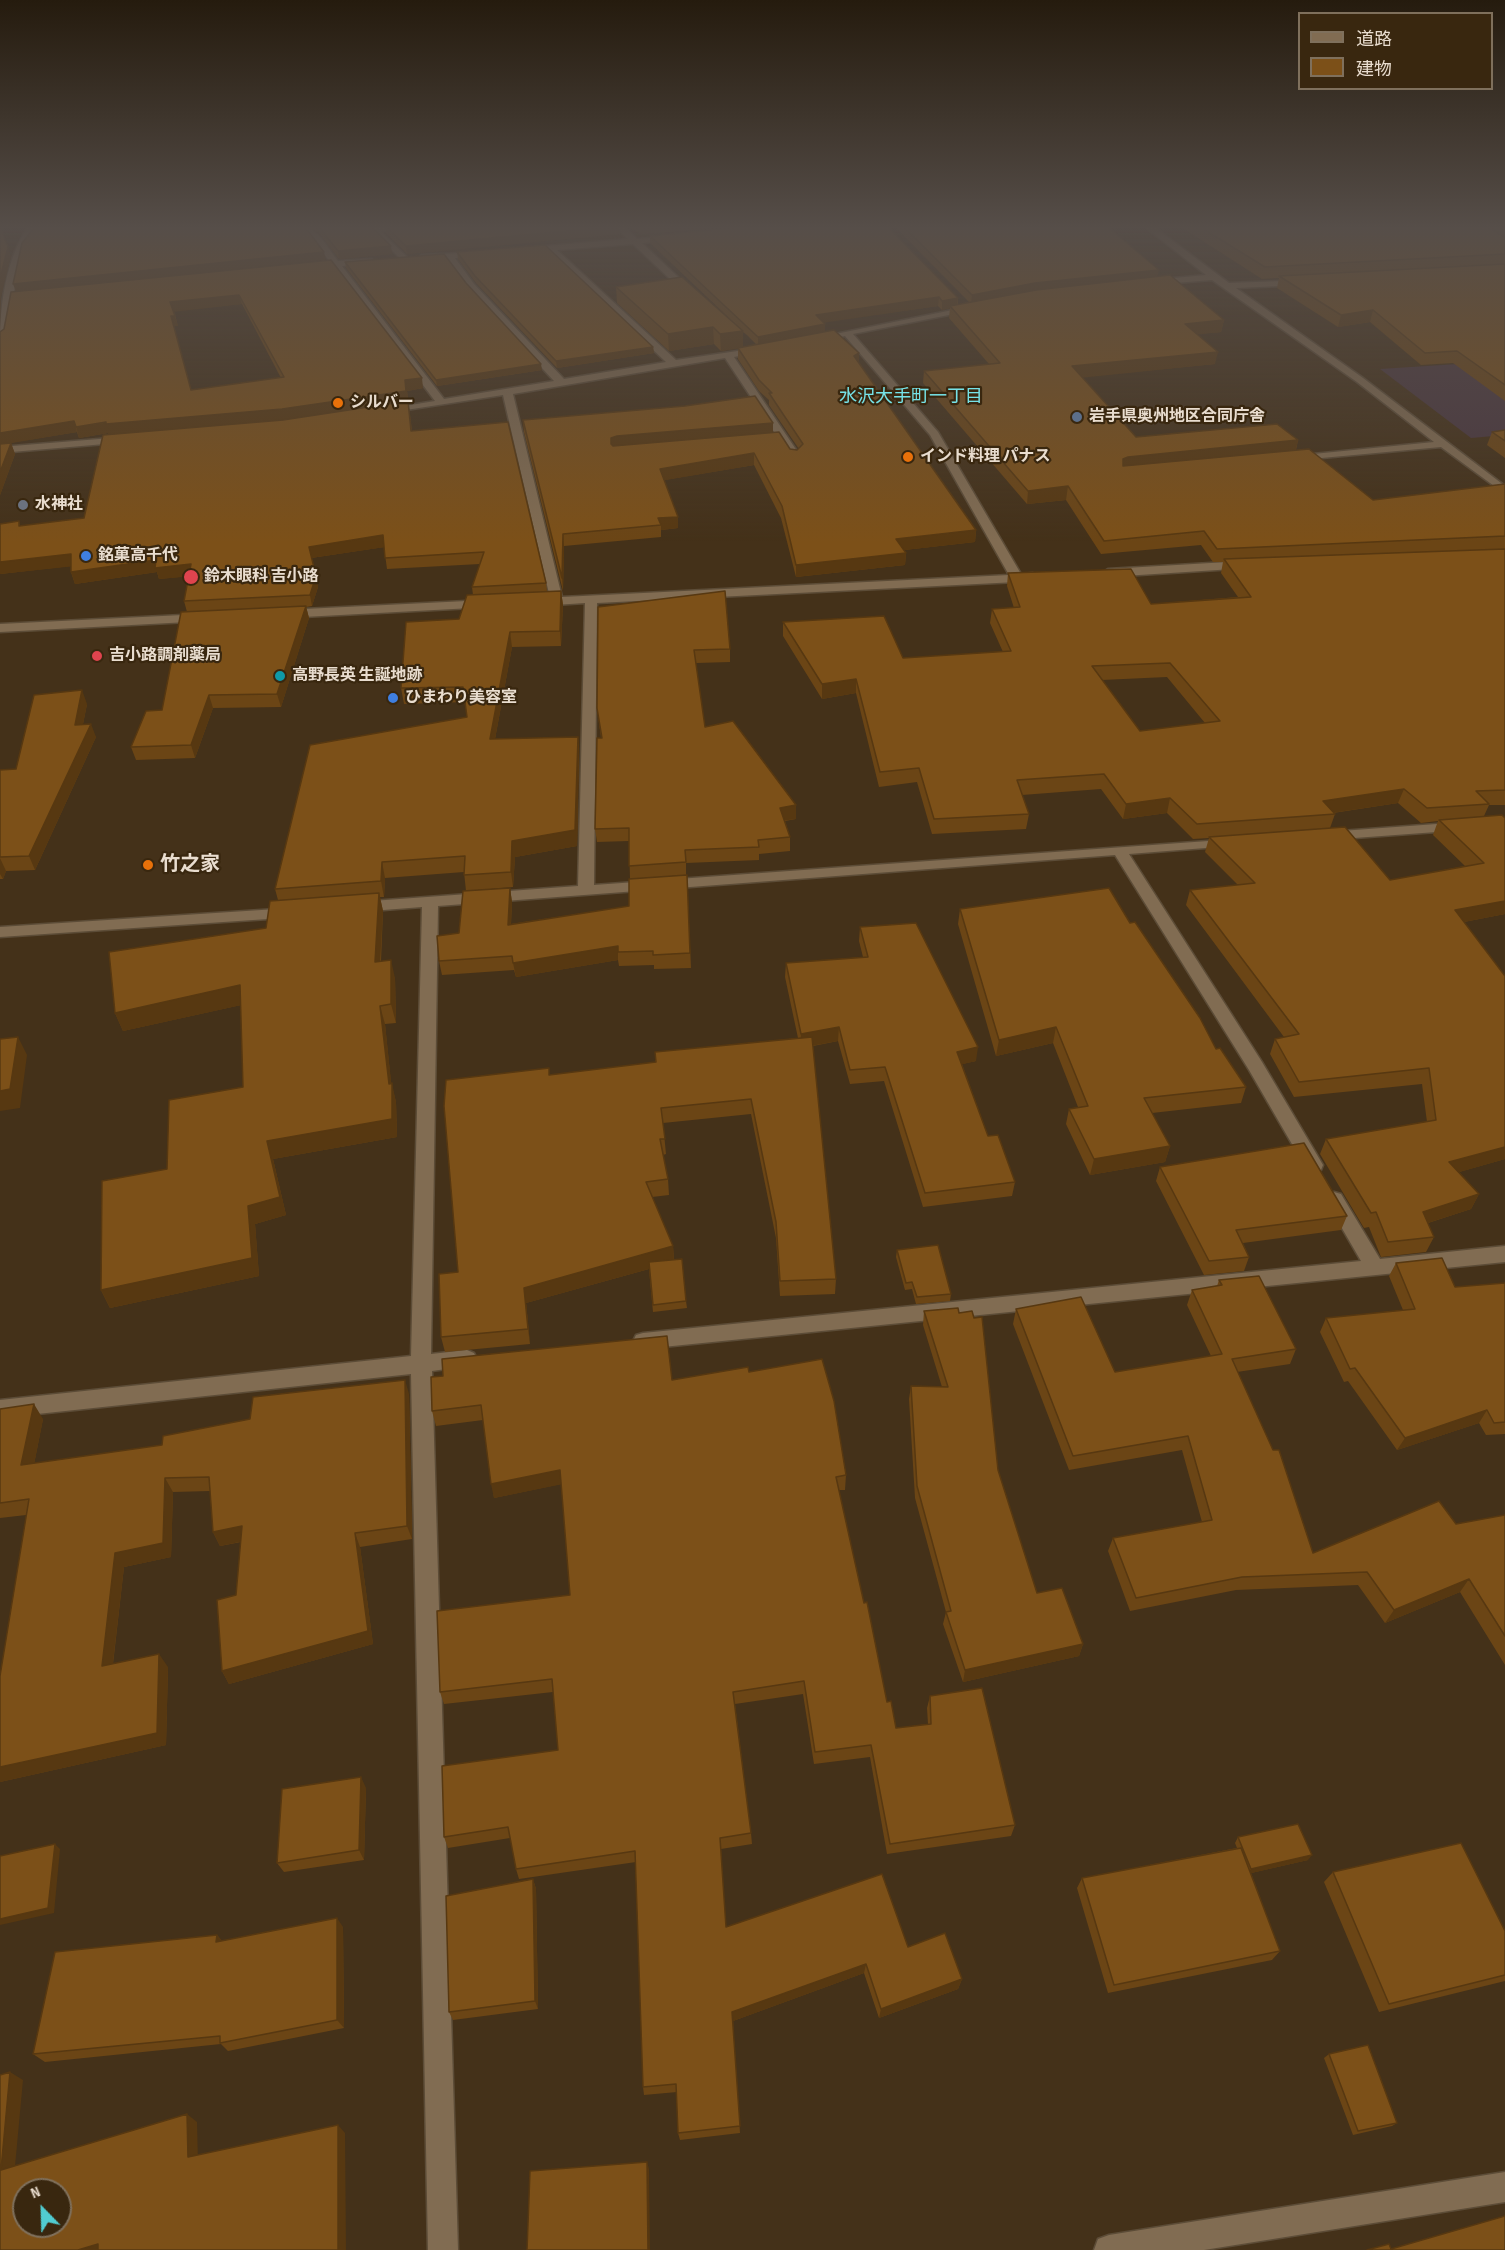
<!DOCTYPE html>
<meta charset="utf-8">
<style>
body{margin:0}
#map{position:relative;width:1505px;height:2250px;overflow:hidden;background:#443119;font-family:"Sofia Sans Condensed","Noto Sans JP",sans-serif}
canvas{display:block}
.legend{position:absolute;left:1298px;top:12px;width:195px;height:78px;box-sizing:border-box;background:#39270f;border:2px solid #7f705c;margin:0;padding:8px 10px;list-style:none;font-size:18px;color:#e9ddcf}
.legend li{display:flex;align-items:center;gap:12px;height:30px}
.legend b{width:30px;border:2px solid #7f705c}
.north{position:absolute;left:12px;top:2178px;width:60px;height:60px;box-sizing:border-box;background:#39270f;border:2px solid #7f705c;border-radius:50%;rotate:337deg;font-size:16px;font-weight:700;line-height:24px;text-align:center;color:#e9ddcf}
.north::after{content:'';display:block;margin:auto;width:21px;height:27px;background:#51ccd1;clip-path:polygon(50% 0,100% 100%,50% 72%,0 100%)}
</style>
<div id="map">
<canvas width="1505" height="2250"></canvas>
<ul class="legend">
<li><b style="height:8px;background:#816c52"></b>道路</li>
<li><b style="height:16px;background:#7c5018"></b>建物</li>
</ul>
<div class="north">N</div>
</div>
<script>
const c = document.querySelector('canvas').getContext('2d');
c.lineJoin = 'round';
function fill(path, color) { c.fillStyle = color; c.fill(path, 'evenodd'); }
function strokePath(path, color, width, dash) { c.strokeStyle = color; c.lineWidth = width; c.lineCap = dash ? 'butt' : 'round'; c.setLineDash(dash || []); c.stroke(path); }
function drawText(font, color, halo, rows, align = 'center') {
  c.font = font + ' "Sofia Sans Condensed","Noto Sans JP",sans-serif'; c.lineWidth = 4.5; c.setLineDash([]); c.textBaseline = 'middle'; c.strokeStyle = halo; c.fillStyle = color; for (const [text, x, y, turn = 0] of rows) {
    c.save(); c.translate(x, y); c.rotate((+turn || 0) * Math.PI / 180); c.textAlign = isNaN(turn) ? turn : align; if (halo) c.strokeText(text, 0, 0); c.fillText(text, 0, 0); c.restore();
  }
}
const commercial = new Path2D(`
 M1458 364 1505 390V435L1471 438 1380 369Z`);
const minor = new Path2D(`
 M28 227H36L23 246 5 339 0 342C0 304 6 259 28 227Z
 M299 227C318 227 327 247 338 261L372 259 369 264 342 266 444 399 554 381 468 288 447 259 418 260 421 255 483 252 480 257 455 258 474 284 564 379 666 362 548 251 525 252 522 248 628 239 616 227H625L637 239 677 236 674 240 642 243 694 292V296H688L633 244 557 250 676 360 765 347V351L734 357 801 457 800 459H792L725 358 513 394 562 597 1009 575 930 435 845 336 816 342 811 339 977 305 978 307 974 310 853 334 938 432 1021 574 1033 573 1039 577 1033 581 1017 582 597 603 594 885 1236 839 1238 842 1236 845 1231 846 1129 854 1262 1062 1323 1165 1321 1170H1307L1249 1070 1115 855 438 906 431 1354 467 1350 474 1353 477 1359 474 1365 432 1371 458 2250H428L411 1374 0 1418V1400L411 1356 422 907 358 912 350 907 358 902 578 886 585 603 539 606 533 602 539 598H550L503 395 380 414V410L435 401 334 267 307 268V264L330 262 311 237Z
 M401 227 381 232 407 257 404 262 371 230 377 227Z
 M1145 227H1154L1229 283 1306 280 1303 285 1236 288 1363 378 1505 486V494L1441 447 1289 461 1288 459 1293 456 1434 442 1357 382 1212 280 1150 285 1153 280 1206 275Z
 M124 437 129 440 128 442 0 453V447Z
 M1245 561 1251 565 1249 568 1108 577 1102 573 1108 569Z
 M487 600 491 601V607L284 618 278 614 284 610Z
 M203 614 209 618 207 621 0 632V624Z
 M1505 819V827L1327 840 1320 836 1327 832Z
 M292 908 298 909 300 913 298 917 0 937V927Z
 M1334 1192 1341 1194 1380 1259 1505 1246V1262L643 1349 636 1347 633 1341 636 1335 643 1333 1361 1261 1325 1199 1327 1194Z
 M1505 2172V2202L1204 2250H1094L1098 2239 1109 2235Z`);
const wall = new Path2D(`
 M305 227H372L392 254 339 259 318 232Z
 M385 227H619L620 234 407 254 386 233Z
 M629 227H731L641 234Z
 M895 227H1108L1158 277 1224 320 1221 332 1197 334 1215 364 1082 377 1136 437 1298 440 1296 450 1373 500 1505 484V805H1489L1484 816 1505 818V914L1464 922 1505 976V1159L1459 1172 1479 1194 1471 1209 1428 1223 1434 1237 1426 1252 1381 1257 1369 1227 1364 1228 1320 1154 1326 1139 1427 1122 1422 1084 1294 1097 1270 1054 1275 1039 1284 1037 1186 905 1190 890 1238 885 1205 852 1209 838 1193 839 1167 813 1123 819 1101 789 1022 795 1029 814 1026 829 932 834 917 782 879 787 856 693 822 699 783 636V622L903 658 1003 652 990 623 992 609 1014 608 1007 586 1008 573 1151 604 1238 597 1221 573 1223 562H1213L1201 545 1101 554 1066 500 1027 504 923 383 924 371 989 364 949 318 950 308 942 310 938 306 823 322 825 332 859 363 976 530 975 542 904 550 906 553 905 565 796 577 781 518 754 465 664 480 678 517V528L661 530V537L564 546 563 591 524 432 523 420 773 432 790 449 797 450 799 449 769 405V400L759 391 738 359V348L721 351 714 344 669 351 617 303 616 287 728 317 650 243V236L958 298V305L969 302ZM743 332 747 335 756 344 743 347ZM1167 677 1205 723 1140 731 1102 680ZM1398 803 1421 823 1438 821 1433 835 1465 866 1390 880 1330 828 1335 814 1333 813Z
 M1181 227H1505V401L1453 363 1421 365 1370 322 1338 327 1277 288 1279 278 1262 279Z
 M457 252 653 347 654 353 557 368 476 283 458 259Z
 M326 260 423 388 407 391 412 431 546 583 547 591H561L563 605 561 646 512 647 495 739 578 737 579 752 577 846 515 857 513 887 466 891 464 872 385 878 384 897H380L383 911 381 961 395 978 396 1023 385 1024 391 1083 396 1102 397 1137 273 1159 286 1215 255 1224 259 1276 110 1308 101 1290 167 1169 243 1087 241 1005 123 1031 115 1013 266 928 278 900 275 889 467 717 465 702 404 704 401 688 459 619 473 595 472 587 480 564 387 569 384 547 311 558 318 587 312 606 306 607 309 618 281 707 213 708 195 758 136 760 131 747 162 710 187 612 184 601 189 576 159 579 157 572 75 584 71 572V566L0 574 19 521 20 526 84 518 109 435 108 433 79 438 77 432 9 443H11L15 454 0 495V332ZM242 304 281 378 191 390 174 326H178L174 311Z
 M345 262 466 283 542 370 437 386 346 268Z
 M1505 430V458L1487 445 1492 432Z
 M598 607 730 649V662L696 663 705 727 796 819 785 821 790 837V851L759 854V860L686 863V875L630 879 629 841 597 842 595 829 601 738 597 708Z
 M87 704 83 724 96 737 35 870 6 871 3 879H0V770L16 769Z
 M687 875 691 968 654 969V965L619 966 618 960 516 977 514 970 442 975 439 961 459 933 510 888 512 902 511 924 629 906Z
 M960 909 1130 923 1216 1049 1246 1087 1241 1103 1152 1113 1170 1146 1165 1162 1090 1175 1066 1124 1069 1109 1078 1107 1053 1043 996 1056 958 924Z
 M860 927 976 1061 962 1064 988 1136 1015 1182 1012 1196 923 1207 884 1081 850 1084 838 1041 813 1046 836 1279 835 1294 780 1296 776 1238 751 1114 663 1123 666 1154 663 1155 668 1179 669 1195 652 1197 673 1246 674 1260 686 1301 687 1308 653 1312 649 1269 526 1303 530 1344 445 1352 441 1337 458 1272 550 1075 655 1062V1052L798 1038 785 977 786 963 863 957 859 941Z
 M1160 1167 1347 1216 1341 1230 1243 1243 1249 1257 1244 1271 1204 1275 1156 1181Z
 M897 1250 951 1294 950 1301 916 1304 912 1289 905 1290 896 1257Z
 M1396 1263 1455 1287 1505 1283V1434L1486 1435 1479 1423 1397 1450 1348 1381 1344 1382 1320 1332 1326 1318 1403 1310 1389 1276Z
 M1219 1280 1296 1349 1290 1364 1237 1372 1313 1553 1505 1515V1665L1460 1592 1385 1623 1358 1585 1236 1590 1130 1611 1108 1551 1113 1538 1202 1522 1182 1450 1069 1470 1013 1324 1016 1309 1115 1372 1211 1356 1187 1305 1192 1290 1217 1286Z
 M924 1311 998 1470 1037 1593 1083 1644 1079 1656 963 1682 943 1624 946 1612 915 1498 909 1399 911 1386 942 1387 923 1325Z
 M749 1372 846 1475 845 1490H839L864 1603 887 1702 896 1728 928 1724 927 1708 930 1696 1015 1825 1011 1836 887 1854 870 1757 814 1764 803 1694 735 1704 751 1833 752 1844 721 1849 726 1927 908 1947 962 1979 958 1989 879 2018 864 1973 733 2021 740 2133 680 2140 678 2133 677 2092 644 2095 643 2087 636 1862 519 1879 516 1869 510 1838 448 1848 444 1837 558 1750 553 1692 444 1704 440 1692 570 1595 561 1484 494 1498 483 1420 436 1426 432 1411 672 1380Z
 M409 1394 412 1539 360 1547 373 1644 229 1684 222 1671 236 1595 241 1542 220 1546 213 1532 210 1491 173 1492 171 1557 124 1567 113 1664 168 1667 166 1745 0 1782 26 1515 0 1518V1409L43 1419 34 1464 162 1445Z
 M366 1788 364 1860 284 1872 277 1863Z
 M1238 1837 1308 1860 1251 1873 1280 1951 1272 1960 1108 1993 1077 1888 1082 1878 1237 1848 1235 1843Z
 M1333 1872 1505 1931V1981L1379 2012 1324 1882Z
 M533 1879 536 1889 538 2009 453 2020 449 2012Z
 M343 1927 344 2028 228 2051 221 2044 45 2062 33 2054 217 1935 222 1941Z
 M1329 2054 1397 2123 1392 2126 1353 2135 1324 2058Z`);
const shadedWall = new Path2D(`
 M609 227H619L620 234 407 254 406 246Z
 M641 227H731L641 234Z
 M391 246 392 254 339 259 338 251Z
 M8 247 11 257 1 297 0 330V278Z
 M324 252 326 260 16 292 13 284Z
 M1159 270 1157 278 971 304 972 295 1035 283Z
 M239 295 242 304 173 312 170 302Z
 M939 297 938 306 815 324 816 315Z
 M958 298 957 307 950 306V308L942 310V301Z
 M1373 310 1370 322 1338 327 1341 315Z
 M171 316H175L178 326H174Z
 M1224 320 1221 332 1183 336 1185 324Z
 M825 324V332L758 346V337Z
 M713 327 714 344 669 351 668 334Z
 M743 331V348L721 351 720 334Z
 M653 347 654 353 557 368 556 361Z
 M1218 352 1215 364 1070 379 1072 366Z
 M859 353V364L854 356Z
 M541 364 542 370 437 386 436 380Z
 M422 378 423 388 407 391 413 442 285 420 109 435 108 433 79 438 76 427Z
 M74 421 77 432 0 445V433Z
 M773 423V434L612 450 611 444V438L617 436Z
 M1298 440 1295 453 1120 472 1123 459 1128 457Z
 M11 443 15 454 0 495V472Z
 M754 453V465L660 481V469Z
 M1068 486 1066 500 1027 504 1028 491Z
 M678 517V528L661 530V525L658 518Z
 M976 530 975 542 896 551V539Z
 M563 534 564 546 563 591 562 578Z
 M383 535 385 547 311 558 309 547Z
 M906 553 905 565 796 577V565Z
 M71 554 75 566 0 574V562Z
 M156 560 191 564 194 576 159 579 157 572 75 584 71 572Z
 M316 576 318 587 312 606 310 595Z
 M561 591 563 605 561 646 560 631Z
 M306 606 309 618 281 707 277 694Z
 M510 632 512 647 492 755 490 739Z
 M856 679V693L822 699V684Z
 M82 690 87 704 80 739 75 725Z
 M209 695 213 708 195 758 191 745Z
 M91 724 96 737 35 870 29 856Z
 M578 737 579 752 577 846 515 857 513 887 511 872 512 841Z
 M1404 789 1398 803 1318 815 1323 801Z
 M1170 798 1167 813 1123 819 1126 804Z
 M796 805V819L780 821V808Z
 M0 858 6 871 3 879 0 874Z
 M382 862 385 878 384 897 381 881Z
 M510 888 512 902 510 939 508 925Z
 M379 893 383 911 379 980 375 962Z
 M1505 901V914L1448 925 1455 910Z
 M618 946V960L516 977 513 963Z
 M391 960 395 978 396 1023 391 1004Z
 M240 985 246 1004 123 1031 115 1013Z
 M380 1006 385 1024 392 1090V1083L396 1102 397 1137 273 1159 286 1215 255 1224 259 1276 110 1308 101 1290 248 1206 267 1141 389 1084Z
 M839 1027 838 1041 800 1048 801 1034Z
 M1056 1027 1053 1043 996 1056 999 1040Z
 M18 1037 27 1055 20 1108 0 1111V1091Z
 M978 1047 976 1061 955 1066 957 1052Z
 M1170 1146 1165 1162 1090 1175 1094 1159Z
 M1505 1147V1159L1442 1177 1449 1162Z
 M1479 1194 1471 1209 1415 1227 1423 1212Z
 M673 1246 674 1262 526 1303 530 1344 528 1329 524 1288Z
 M405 1380 409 1394 412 1539 407 1526Z
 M34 1404 43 1419 31 1480 21 1465Z
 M1487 1410 1479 1423 1397 1450 1405 1438Z
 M560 1470 563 1484 494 1498 491 1484Z
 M165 1478 173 1492 171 1557 124 1567 111 1679 102 1666 115 1553Z
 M242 1526 249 1540 220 1546 213 1532Z
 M355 1533 360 1547 373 1644 229 1684 222 1671Z
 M1469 1579 1460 1592 1385 1623 1394 1610Z
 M1083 1644 1079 1656 963 1682 965 1670Z
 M159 1654 168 1667 166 1745 0 1782V1767Z
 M361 1777 366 1788 364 1860 359 1850Z
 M55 1844 60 1849 54 1913 0 1925V1919Z
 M1312 1855 1308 1860 1247 1874 1251 1869Z
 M533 1879 536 1889 538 2009 535 2001Z
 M337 1918 343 1927 344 2028 337 2020Z
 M217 1935 225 1944 216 1942Z
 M866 1964 864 1973 733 2021 732 2012Z
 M962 1979 958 1989 879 2018 881 2009Z
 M10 2072 23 2080 14 2177 1 2170Z
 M187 2114 197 2122 198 2164 188 2157Z
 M338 2125 345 2133 346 2250H338Z
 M647 2162 649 2169 650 2250H648Z
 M98 2244 108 2250H78Z`);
const building = new Path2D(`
 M0 227 8 247 0 278Z
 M35 227H304L308 231 324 252 13 284 22 243Z
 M319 227H372L391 246 338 251Z
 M386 227H609L406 246Z
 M740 227H888L958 298 942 301 939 297 816 315 825 324 758 337 650 236Z
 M904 227H1108L1159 270 1035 283 972 295Z
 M1200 227H1487L1505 237V254L1265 267Z
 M545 245 653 347 556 361 475 276 457 252Z
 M444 254 466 283 541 364 436 380 345 262Z
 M331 260 422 378 405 380 406 391 282 409 106 424V422L76 427 74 421 0 433V332L4 329 11 292ZM239 295 284 377 191 390 171 316H175L170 302Z
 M1505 264V385L1457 351 1425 353 1373 310 1341 315 1279 276Z
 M1170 275 1224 320 1185 324 1218 352 1072 366 1136 437 1277 424 1298 440 1128 457 1123 459V466L1309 449 1373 500 1505 484V536L1217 549 1204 531 1104 541 1068 486 1028 491 924 371 1000 363 950 306 1036 290Z
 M682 277 743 331 720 334 713 327 668 334 616 287Z
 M834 330 859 353 854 356 976 530 896 539 906 553 796 565 782 506 754 453 660 469 678 517 658 518 661 525 563 534 562 578 523 420 685 406 755 396 773 423 617 436 611 438V444L613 446 779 432 790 449 797 450 803 444 769 393H772L759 380 738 348Z
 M408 401 411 431 508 422 546 583 472 587 484 552 385 558 383 535 309 547 316 576 310 595 184 601 191 564 155 568 156 560 71 572V554L0 562V524L19 521V526L84 518 103 435 283 420Z
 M1505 430V441L1492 432Z
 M11 443 0 472V444Z
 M1505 549V790L1476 791 1489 804 1427 808 1404 789 1323 801 1335 814 1197 824 1170 798 1126 804 1104 774 1017 780 1029 814 934 819 919 768 880 772 856 679 822 684 783 622 884 616 903 658 1011 651 992 609 1020 607 1008 573 1131 569 1151 604 1251 597 1224 559ZM1170 663 1220 721 1140 731 1092 666Z
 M561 591 560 631 510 632 490 739 578 737 575 830 512 841 511 872 464 875 465 856 382 862 381 881 275 889 310 745 467 717 463 687 401 688 406 622 459 619 467 595Z
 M725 591 730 649 694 650 705 727 733 721 796 805 780 808 790 837 758 840 759 847 685 850 686 862 629 866V828L595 829 597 738H602L597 708 598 607Z
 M306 606 277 694 209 695 191 745 131 747 146 711 162 710 181 612Z
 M82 690 75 725 91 724 29 856 0 857V770L16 769 34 695Z
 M1502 815 1505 818V901L1455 910 1505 976V1147L1449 1162 1479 1194 1423 1212 1434 1237 1388 1242 1376 1212 1371 1213 1326 1139 1436 1120 1429 1068 1299 1082 1275 1039 1299 1034 1190 890 1255 883 1209 837 1345 827 1390 880 1484 863 1439 820Z
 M687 875 690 953 653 955V951L618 952V946L513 963 512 956 439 961 437 936 459 933 463 891 510 888 508 925 629 906V879Z
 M1109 888 1130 923 1135 922 1200 1018 1216 1049 1220 1048 1246 1087 1144 1098 1170 1146 1094 1159 1069 1109 1088 1106 1056 1027 999 1040 960 909Z
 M379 893 375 962 391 960V1004L380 1006 389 1084 392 1083V1119L267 1141 280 1197 248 1206 252 1258 101 1290 102 1181 167 1169 169 1100 243 1087 240 985 115 1013 109 952 266 928 270 901Z
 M916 923 978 1047 957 1052 988 1136 998 1135 1015 1182 925 1193 885 1067 850 1070 839 1027 801 1034 786 963 868 957 860 927Z
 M18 1037 10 1089 0 1091V1039Z
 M812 1037 836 1279 780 1281 776 1222 751 1099 661 1108 665 1139H660L668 1179 646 1182 673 1246 524 1288 528 1329 441 1337 439 1274 458 1272 444 1106 446 1080 549 1068V1075L656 1062 655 1052Z
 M1304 1143 1347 1216 1236 1230 1249 1257 1209 1261 1160 1167Z
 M938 1245 951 1294 917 1297 912 1282 906 1283 897 1250Z
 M1442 1258 1455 1287 1505 1283V1422L1494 1423 1487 1410 1405 1438 1355 1368 1350 1369 1326 1318 1415 1309 1396 1263Z
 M682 1259 686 1301 653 1305 649 1262Z
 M1259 1276 1296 1349 1232 1359 1273 1450H1279L1313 1553 1439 1501 1456 1524 1505 1515V1636L1469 1579 1394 1610 1367 1572 1242 1577 1136 1598 1113 1538 1212 1520 1188 1436 1073 1456 1016 1309 1081 1297 1115 1372 1222 1354 1192 1290 1222 1285 1219 1280Z
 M958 1308 959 1313 972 1311 974 1318 982 1317 998 1470 1037 1593 1062 1588 1083 1644 965 1670 946 1612 951 1611 917 1486 911 1386 948 1387 924 1311Z
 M667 1336 672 1380 748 1367 749 1372 822 1359 834 1401 846 1475 836 1477 864 1603 867 1602 887 1702 891 1701 896 1728 931 1724 930 1696 982 1688 1015 1825 890 1844 871 1745 815 1752 804 1681 733 1692 751 1833 720 1838 726 1927 882 1874 908 1947 945 1933 962 1979 881 2009 866 1964 732 2012 740 2126 678 2133 676 2084 643 2087 635 1851 516 1869 508 1827 444 1837 442 1766 558 1750 552 1679 440 1692 437 1611 570 1595 560 1470 491 1484 481 1405 432 1411 431 1377 443 1376 442 1359Z
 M405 1380 407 1526 355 1533 368 1631 222 1671 217 1600 236 1595 242 1526 213 1532 209 1477 165 1478 163 1543 115 1553 102 1666 159 1654 157 1733 0 1767V1676L29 1499 0 1503V1409L34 1404 21 1465 162 1445 163 1436 250 1419 253 1397Z
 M361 1777 359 1850 277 1863 282 1789Z
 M1298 1824 1312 1855 1251 1869 1238 1837Z
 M1461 1843 1505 1931V1975L1389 2004 1333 1872Z
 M55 1844 48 1908 0 1919V1856Z
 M1241 1848 1280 1951 1114 1985 1082 1878Z
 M533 1879 535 2001 449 2012 446 1896Z
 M337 1918V2020L220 2043V2036L33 2054 55 1952 217 1935 216 1942Z
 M1368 2045 1397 2123 1358 2131 1329 2054Z
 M10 2072 1 2170 187 2114 188 2157 338 2125V2250H98V2244L78 2250H0V2075ZM24 2190H60V2226H24Z
 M647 2162 648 2250H527L530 2171Z
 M1505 2216V2250H1367L1389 2244 1391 2249Z`);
const markers = [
 [338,403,6,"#e8710a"],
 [1077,417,6,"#5c6f8a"],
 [908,457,6,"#e8710a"],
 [23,505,6,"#6b7280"],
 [86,556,6,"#3f7fe0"],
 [191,577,8,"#e0444e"],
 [97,656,6,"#e0444e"],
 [280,676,6,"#0f9aa8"],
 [393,698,6,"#3f7fe0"],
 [148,865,6,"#e8710a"]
];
const farPoinames = [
 ["シルバー",350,403],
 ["岩手県奥州地区合同庁舎",1089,417],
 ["インド料理 パナス",920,457],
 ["水神社",35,505],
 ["銘菓高千代",98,556],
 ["鈴木眼科 吉小路",204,577],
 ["吉小路調剤薬局",109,656],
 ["高野長英 生誕地跡",292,676],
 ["ひまわり美容室",405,698]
];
const farNeighbourhoodnames = [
 ["水沢大手町一丁目",911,397]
];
const poiNames = [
 ["竹之家",160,865]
];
fill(commercial, '#493740');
strokePath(minor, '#5c4c37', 3);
fill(minor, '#816c52');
fill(wall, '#6b4515');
fill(shadedWall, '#573811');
fill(building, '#7c5018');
strokePath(building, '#573811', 1.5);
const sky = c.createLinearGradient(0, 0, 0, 542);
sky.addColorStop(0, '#251b0e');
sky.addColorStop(0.42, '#564e49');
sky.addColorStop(1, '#564e4900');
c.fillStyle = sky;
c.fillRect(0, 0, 1505, 542);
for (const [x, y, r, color] of markers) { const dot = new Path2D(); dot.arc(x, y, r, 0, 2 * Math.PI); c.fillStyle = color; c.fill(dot); strokePath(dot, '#39270f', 2); }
drawText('bold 16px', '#e9ddcf', '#39270f', farPoinames, 'left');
drawText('18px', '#76e2e7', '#39270f', farNeighbourhoodnames);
drawText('bold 20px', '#e9ddcf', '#39270f', poiNames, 'left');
</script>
